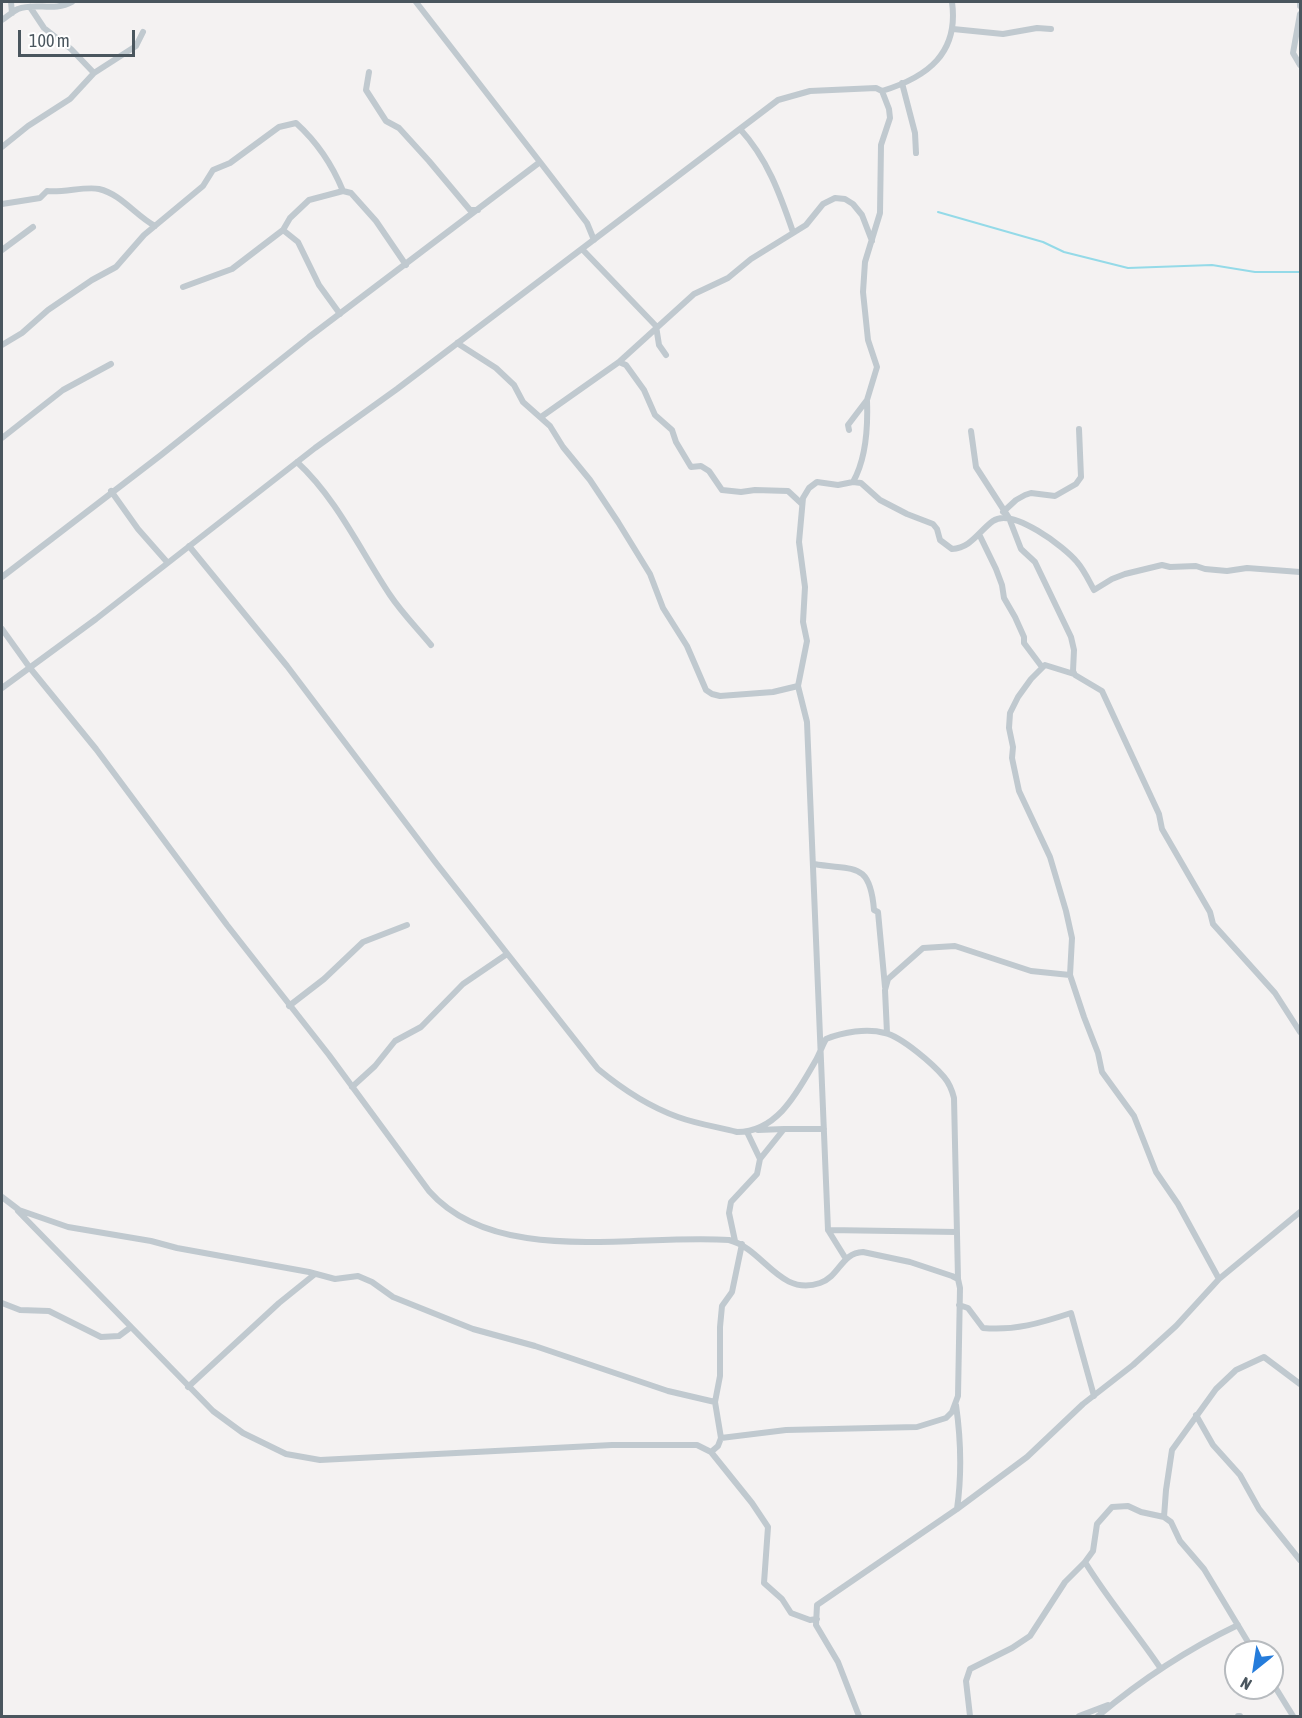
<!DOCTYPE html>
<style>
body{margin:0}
#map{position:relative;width:1302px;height:1718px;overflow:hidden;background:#f4f2f2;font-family:"Asap Condensed",sans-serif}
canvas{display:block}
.frame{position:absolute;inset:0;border:3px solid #4a565e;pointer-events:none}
.north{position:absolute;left:1224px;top:1640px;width:60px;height:60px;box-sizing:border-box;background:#fff;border:2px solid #b7bbbf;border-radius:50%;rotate:210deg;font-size:16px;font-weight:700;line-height:24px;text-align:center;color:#4a565e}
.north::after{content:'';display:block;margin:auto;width:21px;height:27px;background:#257cdb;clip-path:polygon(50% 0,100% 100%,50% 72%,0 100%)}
.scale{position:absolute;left:18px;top:30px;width:117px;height:27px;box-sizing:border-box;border:3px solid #4a565e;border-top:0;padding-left:8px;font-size:18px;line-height:21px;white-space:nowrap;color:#4a565e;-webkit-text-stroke:4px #fff;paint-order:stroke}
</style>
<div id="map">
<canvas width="1302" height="1718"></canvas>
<div class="frame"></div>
<div class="north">N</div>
<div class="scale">100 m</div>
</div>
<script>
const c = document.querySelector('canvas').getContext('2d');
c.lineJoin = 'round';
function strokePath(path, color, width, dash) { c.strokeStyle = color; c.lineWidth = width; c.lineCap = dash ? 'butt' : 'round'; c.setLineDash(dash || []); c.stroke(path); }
const stream = new Path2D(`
 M938 212 1043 242 1064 252 1128 268 1212 265 1255 272H1300`);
const street = new Path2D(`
 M11 2 12 13
 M416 2 540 162
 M1300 2V6
 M1300 14 1293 53 1300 65
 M2 20C7 17 12 12 18 9 35 2 54 12 72 2
 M953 29 1003 34 1037 28 1051 29
 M369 72 366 90 386 121 399 128 429 161 470 210H478
 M94 73 136 46 143 32
 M902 83 915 133 916 153
 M740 129C767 158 780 194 793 232
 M2 147 28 126 70 99 94 73 71 49 44 28 30 7
 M2 204 40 198 47 191C63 193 86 186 99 189 121 194 136 216 155 226
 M283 230 298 242 319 285 340 314
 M582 249 656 326 659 345 666 355
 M2 250 33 227
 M183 287 232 269 283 230 290 218 309 200 343 191 351 193 376 221 406 265
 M457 343 496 368 514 385 523 402 550 426 563 447 590 480 618 522 650 574 663 608 687 646 706 690 712 694 720 696 773 692 798 686
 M2 345 22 333 48 310 92 280 116 267 144 235 203 186 213 170 230 163 279 127 296 123C317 142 332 164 343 191
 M619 362 626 365 644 390 655 415 672 430 676 442 691 467 701 466 709 471 722 490 741 492 755 490 788 491 802 504
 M541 417 619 362 694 294 728 278 751 259 806 225 823 204 835 198 845 199 853 204 862 215 872 241
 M849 430 848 425 867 400 877 367 868 340 863 292 865 262 880 213 881 145 890 118 889 109 882 91
 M971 431 976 467 1009 518 1021 549 1035 562 1071 637 1074 650 1073 671 1075 675 1102 691 1159 814 1162 829 1210 912 1213 924 1275 993 1300 1032
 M2 438 63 390 111 364
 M297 462C337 499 360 550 390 595 402 613 417 628 431 645
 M853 482C866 459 868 428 867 401
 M111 491 138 529 167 562
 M1003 512 1016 500 1025 495 1031 493 1055 496 1076 484 1081 477 1079 429
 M979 534 996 569 1002 585 1004 598 1015 617 1024 637V643L1042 667
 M189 546 287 666 436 863 598 1069C621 1088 650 1107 678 1117 697 1124 718 1127 737 1132 778 1132 798 1091 816 1060 820 1053 822 1046 826 1039 843 1032 867 1028 885 1033 902 1037 933 1064 944 1077 950 1084 952 1090 954 1098L958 1279
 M2 577 161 455 309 337 540 162 587 223 594 240
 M2 629 30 668 96 749 227 925 329 1055 429 1191C497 1268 638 1233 729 1240 764 1249 779 1297 820 1283 840 1276 841 1253 863 1252L910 1262 952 1276 958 1279 960 1288 958 1396 952 1412 946 1418 917 1427 786 1430 721 1438 715 1402 668 1391 535 1346 473 1329 393 1297 372 1282 358 1276 335 1279 309 1272 177 1248 151 1241 68 1227 19 1210 2 1197
 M1074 674 1045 665 1031 679 1018 697 1010 713 1009 728 1013 747 1012 758 1019 791 1050 857 1066 911 1072 938 1070 975 1084 1017 1098 1053 1102 1072 1134 1116 1156 1172 1178 1204 1219 1279
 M2 688 96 619 315 448 397 389 778 100 810 91 876 88 882 91C928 77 959 53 952 2
 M814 864C853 871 870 860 874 910L878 912 885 987
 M289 1006 324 979 363 942 407 925
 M887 1033 885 990 888 979 923 948 955 946 1031 971 1070 975
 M352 1087 375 1066 395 1041 421 1027 463 984 507 954
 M758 1130 784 1129
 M747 1132 760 1159
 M18 1211 213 1411 243 1433 286 1454 320 1460 612 1445H697L711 1452 718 1446 721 1438
 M828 1230 846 1259
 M957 1232 828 1230 807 722 798 686 807 641 803 622 805 587 799 542 803 498 809 488 817 482 838 485 853 482 861 483 880 500 907 514 933 524 937 529 940 540 952 549C971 548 979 531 993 521 1012 507 1065 547 1077 562 1084 570 1089 581 1094 590L1112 579 1125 574 1162 565 1170 567 1196 566 1205 569 1227 571 1247 568 1300 572
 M735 1241 729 1213 731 1202 757 1174 760 1159 784 1129H824
 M2 1303 20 1310 49 1311 101 1337 119 1336 131 1327
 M959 1305 968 1308 983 1328C1014 1331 1041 1323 1071 1313L1094 1396
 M188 1387 279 1303 315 1274
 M715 1402 720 1376V1327L722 1306 732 1292 742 1244
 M956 1405C961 1440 962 1474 957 1509
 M1196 1415 1213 1445 1240 1475 1259 1509 1300 1560
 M711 1452 752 1503 768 1527 764 1583 782 1599 791 1613 810 1620 817 1619
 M1164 1517 1166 1490 1172 1450 1216 1389 1236 1370 1264 1357 1300 1384
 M1085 1562C1108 1600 1137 1633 1161 1669
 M1272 1682 1293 1716
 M859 1716 838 1662 816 1625 817 1605 957 1509 1027 1457 1083 1404 1133 1365 1176 1326 1219 1279 1300 1212
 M970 1716 966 1681 970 1669 1012 1648 1030 1636 1065 1582 1085 1562 1093 1551 1097 1524 1112 1507 1128 1506 1141 1512 1164 1517 1171 1522 1180 1541 1204 1569 1254 1652
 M1079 1716 1108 1705
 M1098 1716C1141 1680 1188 1649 1238 1625
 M1238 1716H1240`);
strokePath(stream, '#94dae8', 2);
strokePath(street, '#c0c9cf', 6);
</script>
